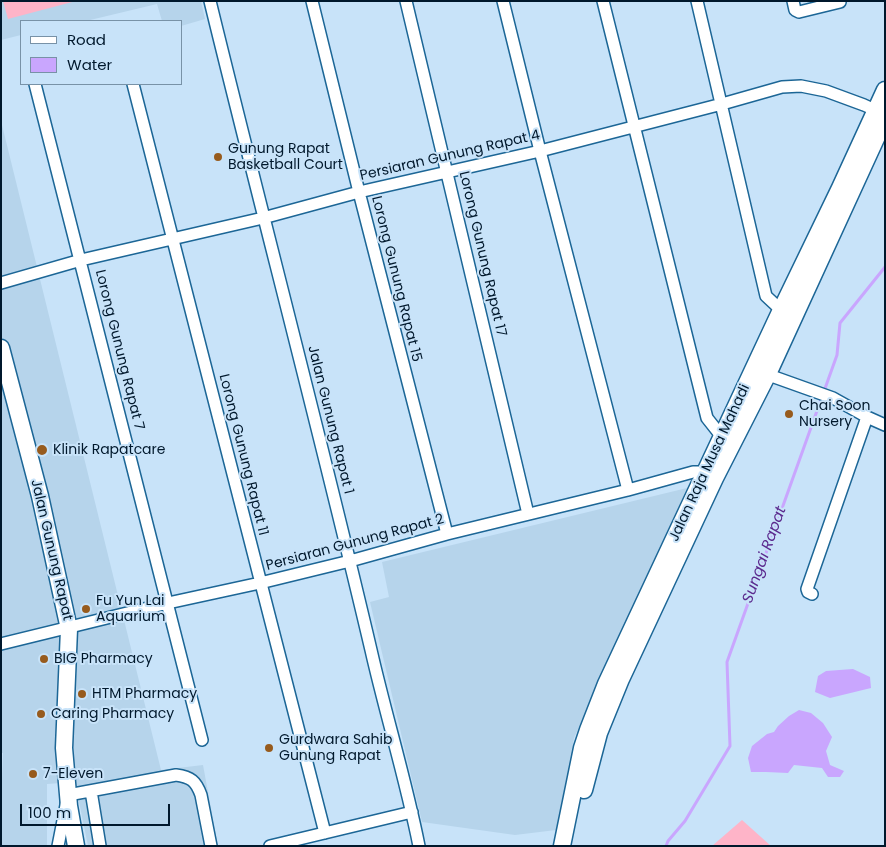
<!DOCTYPE html>
<style>
body{margin:0}
#map{position:relative;width:886px;height:847px;overflow:hidden;background:#c8e3f9;font-family:Poppins,sans-serif}
canvas{display:block}
.frame{position:absolute;inset:0;border:2px solid #00182c;pointer-events:none}
.legend{position:absolute;left:20px;top:20px;width:162px;height:65px;box-sizing:border-box;background:#c8e3f9;border:1px solid #7892a7;margin:0;padding:6px 9px;list-style:none;font-size:15px;color:#00182c}
.legend li{display:flex;align-items:center;gap:10px;height:25px}
.legend b{width:25px;border:1px solid #7892a7}
.scale{position:absolute;left:20px;top:804px;width:150px;height:22px;box-sizing:border-box;border:2px solid #00182c;border-top:0;padding-left:6px;font-size:15px;line-height:18px;white-space:nowrap;color:#00182c;-webkit-text-stroke:4px #c8e3f9;paint-order:stroke}
</style>
<div id="map">
<canvas width="886" height="847"></canvas>
<div class="frame"></div>
<ul class="legend">
<li><b style="height:6px;background:#fff"></b>Road</li>
<li><b style="height:14px;background:#c9a6fe"></b>Water</li>
</ul>
<div class="scale">100 m</div>
</div>
<script>
const c = document.querySelector('canvas').getContext('2d');
c.lineJoin = 'round';
function fill(path, color) { c.fillStyle = color; c.fill(path, 'evenodd'); }
function strokePath(path, color, width, dash) { c.strokeStyle = color; c.lineWidth = width; c.lineCap = dash ? 'butt' : 'round'; c.setLineDash(dash || []); c.stroke(path); }
function drawText(font, color, halo, rows, align = 'center') {
  c.font = font + ' Poppins,sans-serif'; c.lineWidth = 4; c.setLineDash([]); c.textBaseline = 'middle'; c.strokeStyle = halo; c.fillStyle = color; for (const [text, x, y, turn = 0] of rows) {
    c.save(); c.translate(x, y); c.rotate((+turn || 0) * Math.PI / 180); c.textAlign = isNaN(turn) ? turn : align; if (halo) c.strokeText(text, 0, 0); c.fillText(text, 0, 0); c.restore();
  }
}
const built = new Path2D(`
 M1 1H201L205 19 181 26V21H162L157 4 86 21H21V35L1 40Z
 M1 121 161 770 203 765 218 846H88L75 782 47 784V846H1V803L3 753H1Z
 M687 488 574 738 556 830 515 835 422 822 370 602 389 597 382 562Z`);
const green = new Path2D(`
 M3 1H76L8 19Z
 M742 820 771 846H712Z`);
const water = new Path2D(`
 M853 669 870 677 871 688 830 698 815 692 818 676 826 671Z
 M799 710 811 713 823 723 832 737 826 751 830 765 844 771 840 777H828L822 768 794 765 788 773 766 772H751L748 758 752 746 767 734 774 732 778 726 789 716Z`);
const stream = new Path2D(`
 M666 846 668 841 685 821 730 746 727 662 837 355 840 323 885 267`);
const street = new Path2D(`
 M210 1C263 218 320 433 371 650 386 716 406 780 419 846
 M312 1 359 192 447 534
 M406 1 528 514
 M503 1 540 151 628 490
 M603 1 707 418 722 437
 M697 1 766 296 781 310
 M793 1 795 10 799 12 840 2
 M35 84 202 740
 M133 84 325 833
 M1 283 81 260 263 218 359 192 540 151 722 104 782 87 801 86 826 91 864 105 875 110
 M763 373 833 398 867 417 885 425
 M812 594 808 592 807 589 867 417
 M1 644 168 603 260 583 350 561 447 534 628 490 693 472H698L711 476
 M91 791 100 846
 M58 846 68 795 176 775C191 777 196 781 201 795L211 846
 M270 846 412 812`);
const secondary = new Path2D(`
 M1 348 40 496 69 629 64 748 69 806 76 846
 M584 790 599 733 621 679 715 478 768 374 885 119
 M562 846 582 748 588 730 606 684 781 310 840 188 885 90`);
const markers = [
 [218,157,5,"#975b1d"],
 [789,414,5,"#975b1d"],
 [42,450,6,"#975b1d"],
 [86,609,5,"#975b1d"],
 [44,659,5,"#975b1d"],
 [82,694,5,"#975b1d"],
 [41,714,5,"#975b1d"],
 [269,748,5,"#975b1d"],
 [33,774,5,"#975b1d"]
];
const poiNames = [
 ["Gunung Rapat",228,149],
 ["Basketball Court",228,165],
 ["Chai Soon",799,406],
 ["Nursery",799,422],
 ["Klinik Rapatcare",53,450],
 ["Fu Yun Lai",96,601],
 ["Aquarium",96,617],
 ["BIG Pharmacy",54,659],
 ["HTM Pharmacy",92,694],
 ["Caring Pharmacy",51,714],
 ["Gurdwara Sahib",279,740],
 ["Gunung Rapat",279,756],
 ["7-Eleven",43,774]
];
const streetNames = [
 ["Persiaran Gunung Rapat 4",450,156,-13],
 ["Lorong Gunung Rapat 17",482,254,77],
 ["Lorong Gunung Rapat 15",396,279,76],
 ["Lorong Gunung Rapat 7",119,350,76],
 ["Jalan Gunung Rapat 1",330,420,76],
 ["Lorong Gunung Rapat 11",243,455,76],
 ["Jalan Raja Musa Mahadi",710,463,-65],
 ["Persiaran Gunung Rapat 2",355,543,-15],
 ["Jalan Gunung Rapat",51,550,77]
];
const waterNames = [
 ["Sungai Rapat",765,555,-70]
];
fill(built, '#b6d4eb');
fill(green, '#feb4c8');
fill(water, '#c9a6fe');
strokePath(stream, '#c9a6fe', 3);
strokePath(street, '#1c6696', 14);
strokePath(secondary, '#1c6696', 19);
strokePath(street, '#fff', 11);
strokePath(secondary, '#fff', 16);
for (const [x, y, r, color] of markers) { const dot = new Path2D(); dot.arc(x, y, r, 0, 2 * Math.PI); c.fillStyle = color; c.fill(dot); strokePath(dot, '#c8e3f9', 2); }
drawText('14px', '#00182c', '#c8e3f9', poiNames, 'left');
drawText('14px', '#00182c', '#c8e3f9', streetNames);
drawText('italic 15px', '#5b2a8e', '#c8e3f9', waterNames);
</script>
